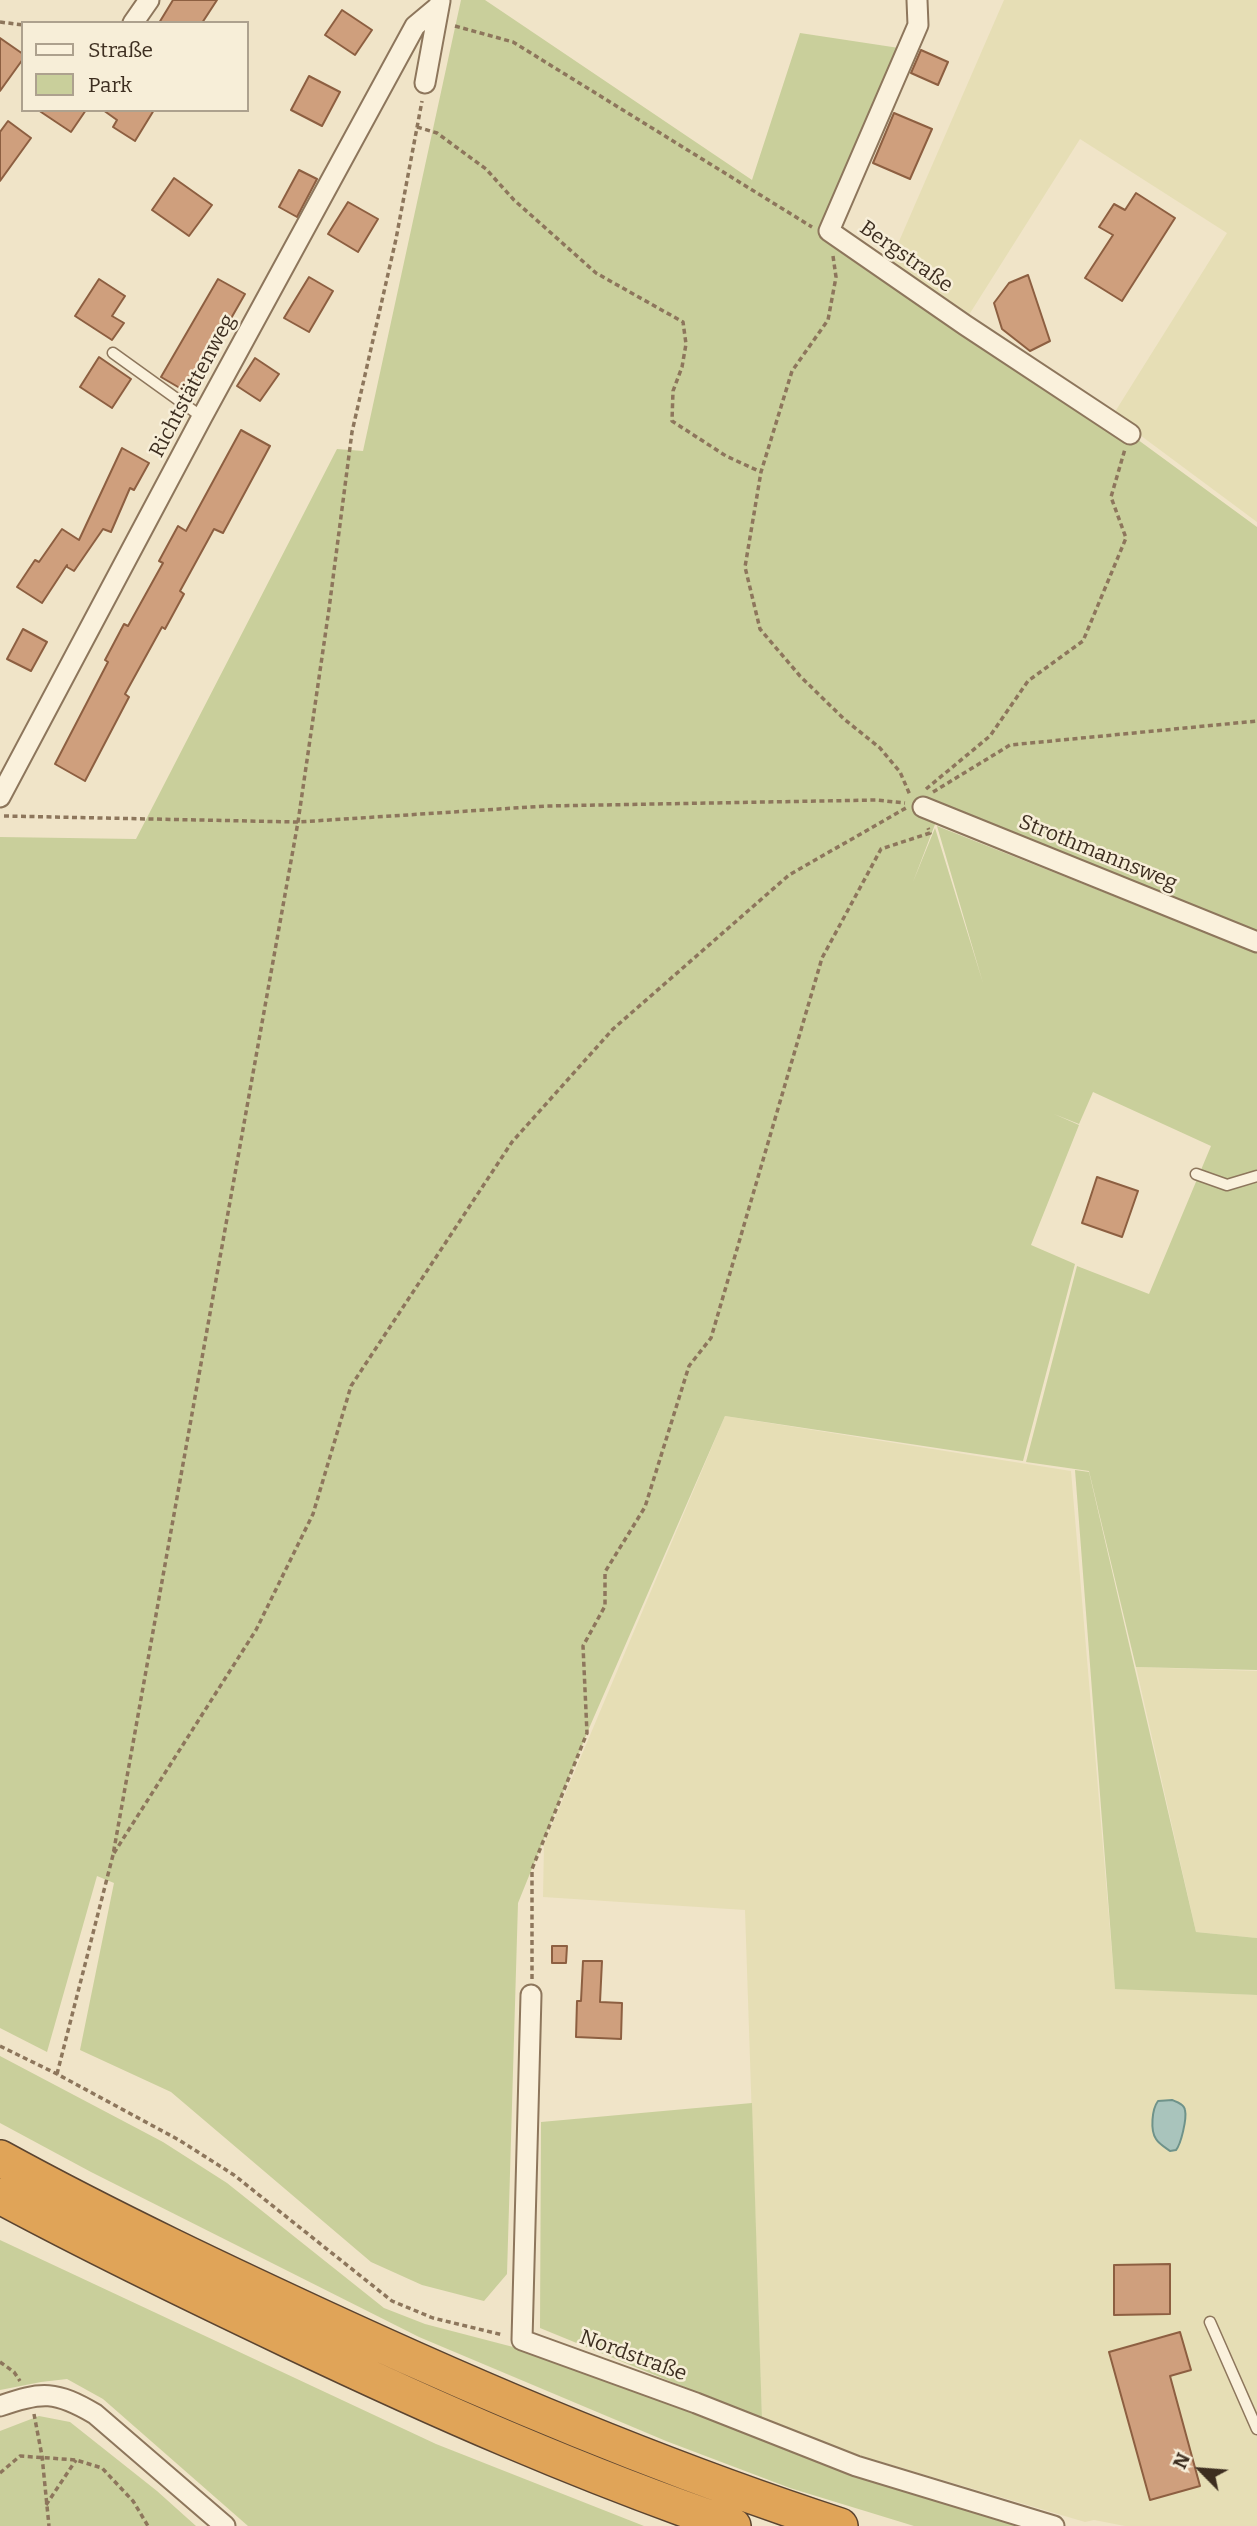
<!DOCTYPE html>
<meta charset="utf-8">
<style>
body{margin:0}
#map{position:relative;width:1257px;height:2526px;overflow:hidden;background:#f0e4c8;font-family:Bitter,serif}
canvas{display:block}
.legend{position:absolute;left:21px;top:21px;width:228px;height:91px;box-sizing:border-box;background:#f7eed8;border:2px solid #ada18e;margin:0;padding:9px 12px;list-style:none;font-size:21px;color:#3d2e20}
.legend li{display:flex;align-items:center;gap:14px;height:35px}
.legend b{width:35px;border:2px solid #ada18e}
.north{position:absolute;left:1166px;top:2435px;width:70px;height:70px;-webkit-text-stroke:5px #f7eed8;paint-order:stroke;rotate:295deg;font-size:19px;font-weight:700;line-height:28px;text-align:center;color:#3d2e20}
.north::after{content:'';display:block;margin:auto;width:24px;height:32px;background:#3d2e20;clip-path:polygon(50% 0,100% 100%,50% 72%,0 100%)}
</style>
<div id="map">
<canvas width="1257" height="2526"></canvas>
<ul class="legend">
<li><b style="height:9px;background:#faf1dc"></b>Straße</li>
<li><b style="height:19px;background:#c9cf9b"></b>Park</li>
</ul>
<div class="north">N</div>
</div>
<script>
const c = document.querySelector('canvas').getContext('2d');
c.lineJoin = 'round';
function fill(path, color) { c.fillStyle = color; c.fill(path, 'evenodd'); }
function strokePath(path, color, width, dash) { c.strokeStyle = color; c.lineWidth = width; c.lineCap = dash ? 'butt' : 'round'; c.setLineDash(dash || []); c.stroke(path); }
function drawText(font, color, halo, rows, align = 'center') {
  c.font = font + ' Bitter,serif'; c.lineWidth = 5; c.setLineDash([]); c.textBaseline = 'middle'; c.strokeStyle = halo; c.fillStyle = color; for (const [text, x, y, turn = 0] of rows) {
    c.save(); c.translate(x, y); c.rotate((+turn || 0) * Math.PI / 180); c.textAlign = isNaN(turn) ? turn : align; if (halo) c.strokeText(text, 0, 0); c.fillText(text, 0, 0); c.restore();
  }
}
const farmland = new Path2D(`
 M1004 0H1257V522L1113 415 1227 233 1080 139 967 318 890 262Z
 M725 1416 1071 1471 1115 1988 1257 1995V2526H1125L1094 2520 1085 2522 858 2455 762 2419 745 1910 543 1897 544 1844Z
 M1136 1667 1257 1671V1938L1196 1932Z`);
const green = new Path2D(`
 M461 0H485L752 180 800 33 899 48 830 231 1130 434 1257 527V932L942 806 913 882 935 828 983 983 937 826 1257 953V1670L1136 1667 1089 1471 1026 1462 1077 1266 1149 1294 1211 1146 1093 1092 1079 1124 1054 1114 1079 1125 1031 1245 1075 1264 1023 1461 725 1416 587 1733 518 1903 507 2274 484 2301 422 2285 371 2262 171 2092 80 2050 114 1883 97 1876 47 2052 0 2028V837L136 839 337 449 363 451Z
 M1075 1470 1089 1472 1196 1932 1257 1938V1995L1115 1989Z
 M0 2056 163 2142 227 2183 384 2308 425 2324 517 2348 848 2471 1030 2526H914L790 2488 666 2441 419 2337 91 2172 0 2123Z
 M752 2103 762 2419 540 2328 541 2122Z
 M0 2240 436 2444 644 2526H248L103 2399 67 2379 41 2382 0 2390Z
 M39 2416 70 2422 157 2491 196 2526H0V2431Z`);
const water = new Path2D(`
 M1172 2100C1177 2102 1184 2104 1185 2110 1187 2119 1181 2144 1176 2150L1170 2151C1166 2148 1159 2144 1156 2139 1150 2130 1152 2109 1158 2101Z`);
const building = new Path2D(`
 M173 0H217L202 23H159Z
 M342 10 372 30 355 55 325 35Z
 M0 38 23 54V59L0 91Z
 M921 50 948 62 938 85 911 73Z
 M309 76 340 92 322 126 291 110Z
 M38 110H86L71 132Z
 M103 110H154L135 141 113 127 117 120Z
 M894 113 932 129 910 179 873 163Z
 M8 121 31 138 0 181V132Z
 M299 170 317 179 297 217 279 207Z
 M174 178 212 205 189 236 152 210Z
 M1136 193 1175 218 1122 301 1085 278 1113 235 1099 227 1114 204 1125 210Z
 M348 202 378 219 358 252 328 234Z
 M1028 275 1050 341 1030 351 1002 329 994 303 1009 283Z
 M309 277 333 291 309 332 284 318Z
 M99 279 125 296 112 316 124 323 112 340 75 316Z
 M218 279 245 294 206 362 209 363 190 394 161 377Z
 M99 357 131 379 112 408 80 387Z
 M255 358 279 374 260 401 237 386Z
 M241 430 270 446 223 533 214 529 180 591 184 594 165 629 162 627 125 694 129 697 85 781 55 764 108 662 105 660 124 624 128 626 163 563 159 561 178 526 186 531Z
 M122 448 149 463 134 490 130 488 111 532 103 529 74 571 67 567V565L42 603 17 587 35 560 39 562 62 529 79 540Z
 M23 629 47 642 31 671 7 659Z
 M1097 1177 1138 1191 1122 1237 1082 1223Z
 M552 1946H567L566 1963H552Z
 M583 1961H602L600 2002 622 2003 621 2039 576 2037 577 2001H581Z
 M1170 2264V2314L1114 2315V2265Z
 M1180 2332 1191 2370 1170 2376 1200 2486 1150 2500 1109 2352Z`);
const path = new Path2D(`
 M0 22 23 25
 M455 26 513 42 812 227
 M417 127 437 133 486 169 514 200 596 273 683 322 686 344 682 367 673 391 672 421 726 456 761 472
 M833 256 836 277 828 320 792 371 761 472 745 567 760 629 800 676 844 719 880 748 900 772 910 795
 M926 789 990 736 1028 681 1083 641 1126 538 1111 497 1125 449
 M933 792 1010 745 1257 721
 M4 816 298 822 546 806 876 800 905 803
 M114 1853 256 1630 313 1514 351 1386 512 1142 613 1029 789 875 906 808
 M532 1979V1869L587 1733 583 1646 605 1606V1572L645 1507 689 1366 711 1338 822 958 881 849 930 833 928 828
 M0 2046 57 2074 179 2140 234 2175 392 2301 433 2318 503 2335
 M57 2074 113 1855 298 822 329 609 352 432 396 239 422 101
 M0 2362 14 2372 20 2381
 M34 2414 42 2456 49 2526
 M0 2473 20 2456 76 2460 102 2468 133 2501 148 2526
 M46 2505 76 2460`);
const service = new Path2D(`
 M113 353 202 417
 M1196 1174 1227 1185 1257 1176
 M1210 2322 1257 2429`);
const minor = new Path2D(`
 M917 0 918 25 829 231 965 325 1130 434
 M133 23 149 0
 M425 83 440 1
 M0 797 202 417 415 26 439 6
 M923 807 1257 942
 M531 1995 522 2340 696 2403 856 2466 1054 2526
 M0 2406C42 2391 56 2391 95 2414L225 2526`);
const motorway = new Path2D(`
 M0 2158C113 2220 230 2275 347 2329 508 2403 671 2471 840 2526
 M0 2196C95 2247 192 2294 289 2340 434 2409 581 2474 733 2526`);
const streetNames = [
 ["Bergstraße",906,257,35],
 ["Richtstättenweg",193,386,-62],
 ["Strothmannsweg",1098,853,22],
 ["Nordstraße",633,2356,20]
];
fill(farmland, '#e6deb5');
fill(green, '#c9cf9b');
fill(water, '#a9c4bc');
strokePath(water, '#6f938a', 2);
fill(building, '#cf9f7d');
strokePath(building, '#8d5f41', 2);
strokePath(service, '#8d765c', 13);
strokePath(minor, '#8d765c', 23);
strokePath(motorway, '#5b4430', 38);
strokePath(path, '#8d765c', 3.5, [5, 3.5]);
strokePath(service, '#faf1dc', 10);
strokePath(minor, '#faf1dc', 19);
strokePath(motorway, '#e0a458', 35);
drawText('21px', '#3d2e20', '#f7eed8', streetNames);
</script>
